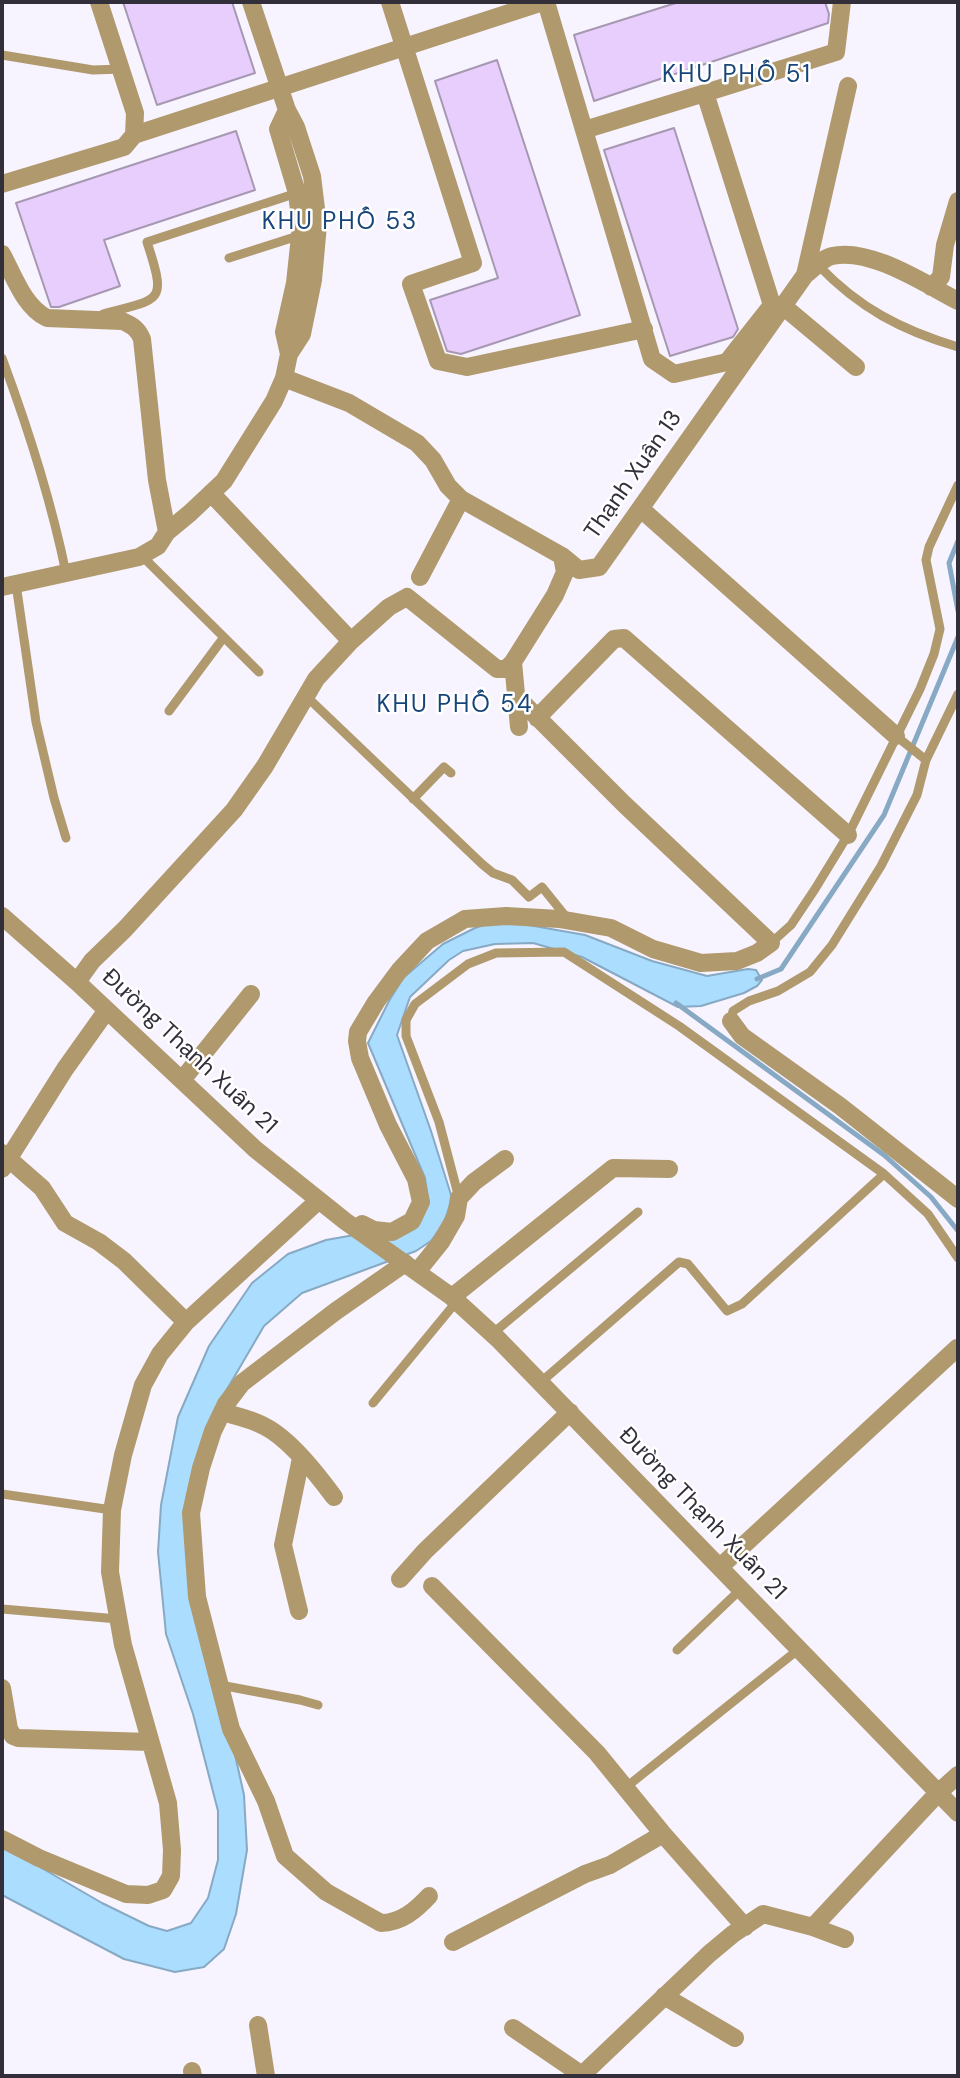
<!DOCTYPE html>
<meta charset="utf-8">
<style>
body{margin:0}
#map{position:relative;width:960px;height:2078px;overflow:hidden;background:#f7f3ff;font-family:"DM Sans",sans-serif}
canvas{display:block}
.frame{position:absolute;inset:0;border:4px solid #332f3a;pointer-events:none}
</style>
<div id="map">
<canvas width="960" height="2078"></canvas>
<div class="frame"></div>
</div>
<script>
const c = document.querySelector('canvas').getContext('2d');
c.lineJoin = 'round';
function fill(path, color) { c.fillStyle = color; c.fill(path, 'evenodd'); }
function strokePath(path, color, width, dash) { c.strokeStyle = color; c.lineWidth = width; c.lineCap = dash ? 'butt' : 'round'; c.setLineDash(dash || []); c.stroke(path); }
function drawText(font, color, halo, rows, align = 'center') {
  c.font = font + ' "DM Sans",sans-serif'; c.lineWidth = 5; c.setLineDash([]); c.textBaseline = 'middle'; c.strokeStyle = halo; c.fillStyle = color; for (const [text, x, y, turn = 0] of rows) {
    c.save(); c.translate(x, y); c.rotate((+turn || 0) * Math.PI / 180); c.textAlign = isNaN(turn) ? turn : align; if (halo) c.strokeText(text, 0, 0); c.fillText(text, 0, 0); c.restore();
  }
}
const water = new Path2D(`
 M493 922 517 923 585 935 652 961 707 976 748 969 756 970 762 980 757 986 744 993 701 1006 678 1007 582 957 533 943 495 944 463 951 449 960 410 997 397 1035 431 1131 452 1198 444 1223 431 1241 416 1251 302 1293 264 1326 226 1391 190 1513 225 1710 244 1795 247 1850 236 1914 224 1949 204 1967 175 1972 124 1959 2 1895V1845L102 1903 149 1926 167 1931 191 1923 208 1898 218 1860V1811L193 1714 166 1634 158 1552 161 1505 178 1417 209 1346 252 1283 288 1254 326 1240 411 1225 428 1199 425 1178 368 1043 389 1001 403 978 443 944 475 928Z`);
const stream = new Path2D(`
 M958 541 949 563 958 611
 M757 979 781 969 884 815 958 637
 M676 1003 884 1155 931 1197 958 1231`);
const building = new Path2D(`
 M123 2H232L255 73 157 105Z
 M679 2H825L829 14 828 23 594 101 574 35Z
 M497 60 580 315 461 354 447 351 430 300 498 278 435 81Z
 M674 128 738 329 733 337 670 356 604 150Z
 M236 131 255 190 104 240 120 286 59 307H51L16 203Z`);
const lane = new Path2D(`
 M2 55 93 70 122 69
 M229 258 301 235
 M818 265C859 308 901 330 958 347
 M103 314C162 298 167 304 147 242L297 193
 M2 358C28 428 51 500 66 573
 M141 555 259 672
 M16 584 36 722 54 798 66 838
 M306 696 482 864 493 873 512 880 529 897 542 887 567 918
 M169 711 224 637
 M896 736 926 760
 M413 799 444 767 451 773
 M771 943 791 925 815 889 848 835 920 689 934 654 940 629 926 560 929 547 958 485
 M731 1021 733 1011 749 1001 778 991 810 972 832 945 881 866 917 795 926 760 958 694
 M459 1198 439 1122 406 1036V1020L415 1004 468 964 496 953 564 952 679 1026 884 1174 928 1214 958 1258
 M492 1334 638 1212
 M541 1382 679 1262 688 1264 727 1311 742 1304 884 1174
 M373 1403 457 1301
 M2 1494 112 1510
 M2 1609 118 1619
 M677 1650 741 1589
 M220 1685 300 1700 318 1705
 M625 1788 799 1649`);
const street = new Path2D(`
 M390 2 473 263 411 284 438 361 467 367 644 329
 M546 2 584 130 705 93
 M287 110 278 129 297 193 301 227 295 283 284 332 289 354
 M584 130 652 359 674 374 727 362 772 305 705 93 836 52 842 2
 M134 135 543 2
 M2 184 124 147 134 135 135 113 99 2
 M2 254C14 276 24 307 47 318L122 321C132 325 138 329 142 339L157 480 167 532
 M805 275 848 86
 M931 287 941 277 945 245 958 201
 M783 306 856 367
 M284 378 349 403 417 443 433 460 448 486 461 499 562 556 579 570 599 567 805 275C813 269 823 258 832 256 870 247 925 284 958 301
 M211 493 351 641
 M641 509 896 736
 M420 577 461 499
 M2 587 139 557 158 546 167 532 190 513 224 481 274 401 284 378 289 354 302 334 313 280 318 225 312 176 296 127 287 110 251 2
 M537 718 614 639 624 638 848 835
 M519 727 513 662 555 595 565 572 562 556
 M2 916 77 982 255 1149 345 1221 452 1297 498 1339 958 1813
 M77 982 92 961 125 929 234 810 265 766 316 679 351 641 389 607 407 597 497 669H506L513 662
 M731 1021 742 1036 840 1106 958 1199
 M182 1080 251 994
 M2 1153 42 1188 65 1223 99 1242 124 1261 186 1322
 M2 1169 65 1069 107 1010
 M362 1224 374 1230 392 1232 412 1221 421 1202 416 1179 388 1125 360 1058 357 1041 358 1032 376 1002 399 971 427 941 465 919 506 916 559 919 611 928 653 949 701 963 737 961 757 953 771 943 624 804 516 696
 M405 1263 336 1311 242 1383 226 1404 213 1431 201 1468 191 1513 197 1597 231 1729 266 1801 285 1856 326 1892 381 1923C401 1923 416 1910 429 1896
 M417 1272 441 1242 456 1216 459 1198 474 1182 505 1159
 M452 1297 613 1168 669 1169
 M222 1412C236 1416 251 1419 264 1426 290 1439 317 1474 334 1497
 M720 1567 957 1348
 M400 1579 425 1551 570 1412
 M432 1586 597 1753 663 1834 745 1927
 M299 1611 283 1545 301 1458
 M2 1688 9 1729 13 1736 18 1738 150 1742
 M2 1839 39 1858 126 1894 148 1895 163 1890 171 1876 172 1850 168 1803 123 1645 110 1572 112 1510 123 1455 143 1385 160 1354 186 1322 319 1200
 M813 1927 938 1793 958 1775
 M453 1942 585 1874 610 1865 663 1834
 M664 1996 735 2038
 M258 2025 266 2076
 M513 2028 582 2075 709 1954 733 1934 763 1914 813 1927 845 1939
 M192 2071 193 2076`);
const streetNames = [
 ["Thạnh Xuân 13",634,475,-55],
 ["Đường Thạnh Xuân 21",189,1052,43],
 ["Đường Thạnh Xuân 21",702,1514,46]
];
const neighbourhoodNames = [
 ["KHU PHỐ 51",737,76],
 ["KHU PHỐ 53",340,223],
 ["KHU PHỐ 54",455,706]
];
fill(water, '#abddfe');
strokePath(water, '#87a9c3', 2);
strokePath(stream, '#87a9c3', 5);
fill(building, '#e8cefc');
strokePath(building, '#a698b1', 2);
strokePath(lane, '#af996d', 9);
strokePath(street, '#af996d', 18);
drawText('23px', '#332f3a', '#fff', streetNames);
c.letterSpacing = '2px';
drawText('24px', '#174579', '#fff', neighbourhoodNames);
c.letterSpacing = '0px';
</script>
